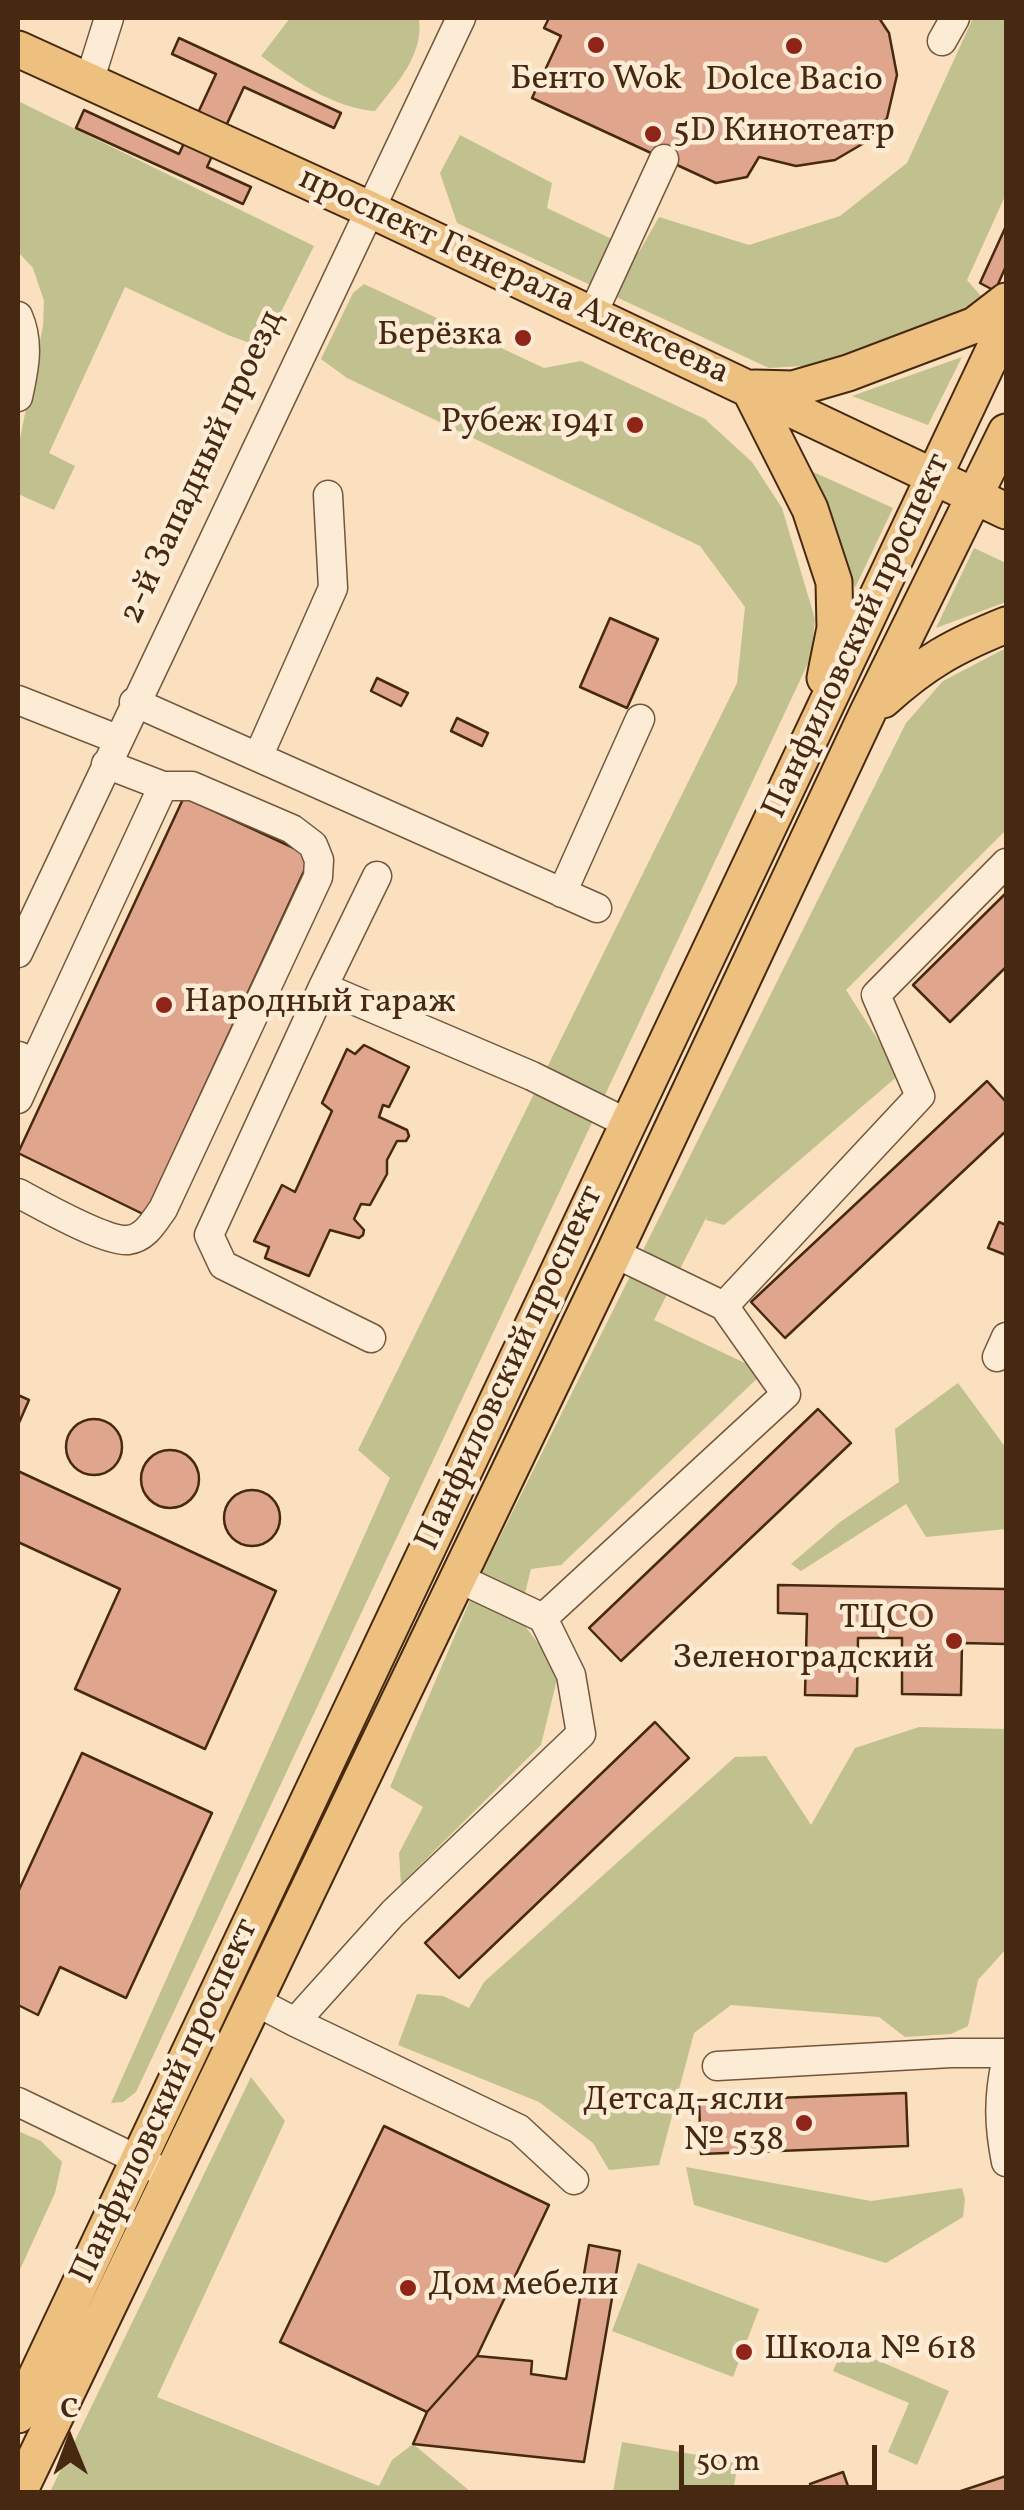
<!DOCTYPE html>
<meta charset="utf-8">
<style>
body{margin:0}
#map{position:relative;width:1024px;height:2510px;overflow:hidden;background:#fae0be;font-family:Vollkorn,serif}
canvas{display:block}
.frame{position:absolute;inset:0;border:20px solid #462910;pointer-events:none}
.north{position:absolute;left:20px;top:2390px;width:100px;height:100px;-webkit-text-stroke:8px #fcebd5;paint-order:stroke;rotate:359deg;font-size:28px;font-weight:700;line-height:40px;text-align:center;color:#462910}
.north::after{content:'';display:block;margin:auto;width:35px;height:45px;background:#462910;clip-path:polygon(50% 0,100% 100%,50% 72%,0 100%)}
.scale{position:absolute;left:679px;top:2445px;width:198px;height:45px;box-sizing:border-box;border:5px solid #462910;border-top:0;padding-left:12px;font-size:30px;line-height:35px;white-space:nowrap;color:#462910;-webkit-text-stroke:8px #fcebd5;paint-order:stroke}
</style>
<div id="map">
<canvas width="1024" height="2510"></canvas>
<div class="frame"></div>
<div class="north">С</div>
<div class="scale">50 m</div>
</div>
<script>
const c = document.querySelector('canvas').getContext('2d');
c.lineJoin = 'round';
function fill(path, color) { c.fillStyle = color; c.fill(path, 'evenodd'); }
function strokePath(path, color, width, dash) { c.strokeStyle = color; c.lineWidth = width; c.lineCap = dash ? 'butt' : 'round'; c.setLineDash(dash || []); c.stroke(path); }
function drawText(font, color, halo, rows, align = 'center') {
  c.font = font + ' Vollkorn,serif'; c.lineWidth = 9; c.setLineDash([]); c.textBaseline = 'middle'; c.strokeStyle = halo; c.fillStyle = color; for (const [text, x, y, turn = 0] of rows) {
    c.save(); c.translate(x, y); c.rotate((+turn || 0) * Math.PI / 180); c.textAlign = isNaN(turn) ? turn : align; if (halo) c.strokeText(text, 0, 0); c.fillText(text, 0, 0); c.restore();
  }
}
const green = new Path2D(`
 M290 18H419C424 55 397 83 375 111 333 108 294 80 261 56Z
 M973 18H1006V194L967 280 988 304 819 365 769 368 457 223 440 173 460 135 552 183 547 208 639 252 659 217 749 245 840 216 907 163Z
 M18 101 314 246 269 336 258 346 228 335 125 287 49 453 75 466 54 510 18 494V448L43 326 44 301 33 268 18 252Z
 M364 284 544 368 581 361 705 419 752 462 782 508 815 619 811 657 136 2092 123 2102 111 2103 390 1478 358 1450 737 683 745 607 700 546 347 378 321 359 353 293Z
 M962 357 928 425 852 396Z
 M809 470 893 508 855 588Z
 M974 548 1006 563V602L936 628Z
 M1006 648V830L846 990 900 1074 724 1225 706 1220 707 1216 654 1320 764 1372 561 1565 531 1569 519 1618 559 1671 541 1745 401 1884 399 1853 423 1807 390 1787 479 1579 906 723 943 681Z
 M958 1383 1006 1448V1529L926 1537 906 1504 801 1571 791 1564 840 1522 899 1482 895 1429Z
 M919 1727 1006 1729V1949L978 1980 968 2026 951 2034 905 2037 879 2017 731 2005 694 2033 659 2165 609 2170 593 2143 539 2102 398 2045 417 1994 443 1996 469 2008 484 1982 735 1757 766 1756 811 1825 855 1748Z
 M251 2077 285 2121 157 2397 379 2486 392 2460 413 2444 471 2492H50Z
 M18 2131 41 2141 62 2162 55 2193 18 2274Z
 M686 2167 871 2201 962 2188 965 2199 963 2217 886 2263 694 2205Z
 M638 2263 759 2309 733 2377 612 2331Z
 M844 2346 949 2391 917 2465 888 2452 909 2403 833 2371Z
 M622 2442 738 2462 733 2492H613Z`);
const building = new Path2D(`
 M549 18H879L889 33 897 75 887 118 864 143 835 160 796 166 759 157 747 177 716 183 532 98 561 36 544 28Z
 M179 38 341 113 334 128 244 87 207 167 251 187 243 204 76 128 84 110 179 154 216 74 172 54Z
 M1006 226V266L995 291 980 283Z
 M610 618 658 639 627 708 580 687Z
 M377 678 408 693 401 706 371 691Z
 M457 718 488 733 482 746 451 731Z
 M184 797 311 856 145 1215 18 1153Z
 M1006 893V967L950 1022 913 985Z
 M364 1045 409 1067 389 1107 383 1105 379 1117 407 1130 409 1136 406 1141H397L387 1160V1174L370 1205 361 1204 354 1219 364 1230 363 1235 359 1238 330 1230 309 1276 265 1258 269 1247 254 1241 282 1185 295 1192 332 1111 322 1103 347 1049 355 1054Z
 M987 1081 1006 1102V1131L785 1338 751 1302Z
 M999 1222 1006 1225V1255L988 1248Z
 M18 1395 29 1400 18 1425Z
 M818 1409 851 1443 621 1661 589 1628Z
 M66 1447a28 28 0 1 1 56 0a28 28 0 1 1-56 0Z
 M141 1479a29 29 0 1 1 58 0a29 29 0 1 1-58 0Z
 M18 1471 276 1591 205 1749 75 1689 120 1589 18 1542Z
 M224 1518a28 28 0 1 1 56 0a28 28 0 1 1-56 0Z
 M778 1585 1006 1589V1698V1644L962 1643 961 1695 902 1694V1638H858L857 1696 805 1695 807 1614 778 1613Z
 M655 1722 689 1758 459 1978 425 1943Z
 M82 1753 212 1813 126 1998 60 1967 38 2015 18 2005V1892Z
 M906 2093 908 2146 701 2154 699 2101Z
 M384 2126 549 2205 477 2356 427 2412 280 2342Z
 M589 2245 620 2251 584 2462 413 2444 427 2412 477 2356 532 2361 531 2374 566 2379Z
 M843 2472 850 2492H813L810 2484Z
 M1006 2476V2492H958Z`);
const minor = new Path2D(`
 M942 41 955 18
 M89 82 109 18
 M593 313 664 159
 M18 316C30 343 24 369 18 397
 M18 700 117 739
 M134 702 597 908
 M258 757 333 588 328 495
 M377 876 323 987 532 1076 627 1123
 M562 893 640 719
 M18 953 461 18
 M323 987 209 1235 223 1265 371 1338
 M34 1064 163 786
 M18 1099 34 1064 19 1056
 M18 1193C41 1205 105 1242 128 1240 145 1238 153 1223 163 1209L318 877 319 860 313 845 292 829 192 786H163L106 764
 M614 1253 724 1306 920 1096 876 995 1006 863
 M997 1357 1006 1337
 M458 1578 543 1618 786 1394 724 1306
 M255 2001 295 2022 393 1913 581 1734 571 1675 543 1618
 M295 2022 519 2129 574 2180
 M1006 2062C998 2098 999 2127 1006 2162
 M717 2066 951 2053H1006
 M18 2102 155 2168`);
const major = new Path2D(`
 M18 49 369 209 1006 511
 M749 388 810 509 834 582 835 628 825 678
 M755 388 793 389 848 373 975 325 1006 301
 M883 700C925 662 954 646 1006 625
 M18 2415 1006 324
 M19 2492 614 1253 867 714 1006 432`);
const markers = [
 [596,45,10,"#8f2418"],
 [794,46,10,"#8f2418"],
 [653,134,10,"#8f2418"],
 [523,338,10,"#8f2418"],
 [635,425,10,"#8f2418"],
 [164,1005,10,"#8f2418"],
 [954,1641,10,"#8f2418"],
 [804,2123,10,"#8f2418"],
 [408,2288,10,"#8f2418"],
 [744,2352,10,"#8f2418"]
];
const poiNames = [
 ["Бенто Wok",596,82,"center"],
 ["Dolce Bacio",794,83,"center"],
 ["5D Кинотеатр",673,134],
 ["Берёзка",503,338,"right"],
 ["Рубеж 1941",615,425,"right"],
 ["Народный гараж",184,1005],
 ["ТЦСО",934,1621,"right"],
 ["Зеленоградский",934,1661,"right"],
 ["Детсад-ясли",784,2103,"right"],
 ["№ 538",784,2143,"right"],
 ["Дом мебели",428,2288],
 ["Школа № 618",764,2352]
];
const streetNames = [
 ["проспект Генерала Алексеева",513,278,25],
 ["2-й Западный проезд",204,468,-65],
 ["Панфиловский проспект",859,637,-65],
 ["Панфиловский проспект",512,1369,-65],
 ["Панфиловский проспект",167,2102,-65]
];
fill(green, '#c1c190');
fill(building, '#e0a58d');
strokePath(building, '#462910', 2.5);
strokePath(minor, '#73573c', 31);
strokePath(major, '#462910', 39);
strokePath(minor, '#fcebd5', 28);
strokePath(major, '#edc07f', 35);
for (const [x, y, r, color] of markers) { const dot = new Path2D(); dot.arc(x, y, r, 0, 2 * Math.PI); c.fillStyle = color; c.fill(dot); strokePath(dot, '#fcebd5', 4); }
drawText('35px', '#462910', '#fcebd5', poiNames, 'left');
drawText('35px', '#462910', '#fcebd5', streetNames);
</script>
